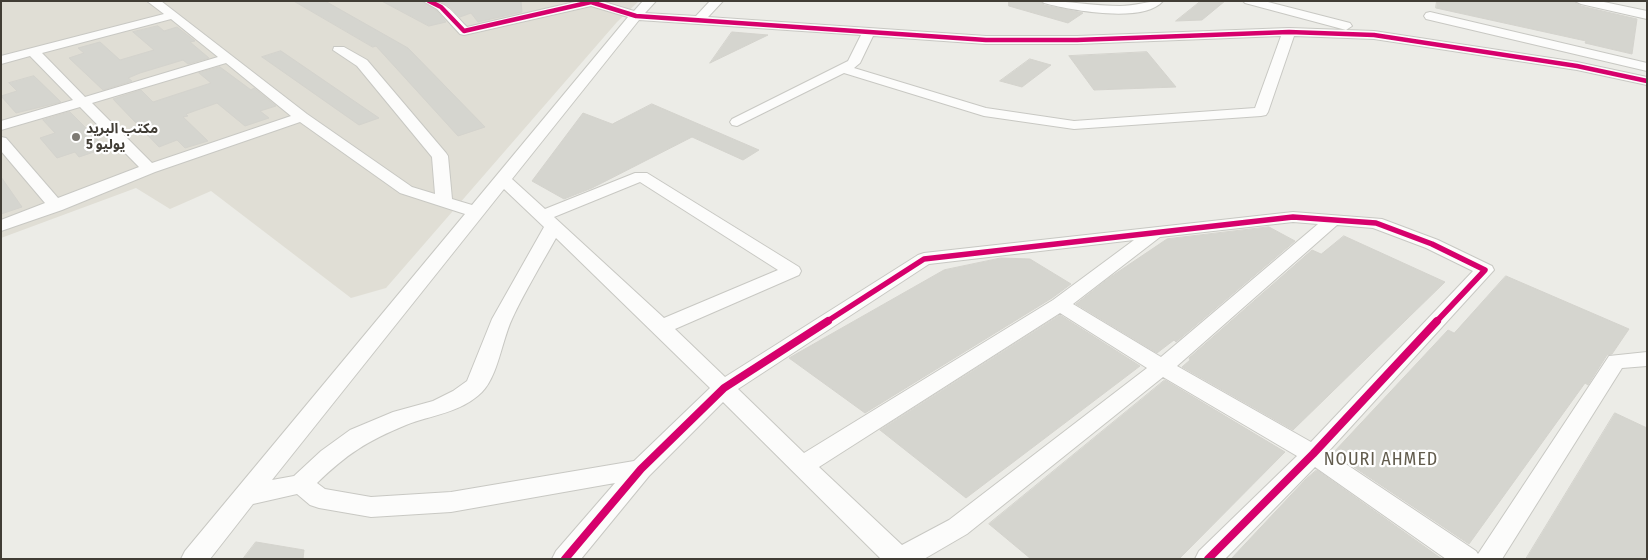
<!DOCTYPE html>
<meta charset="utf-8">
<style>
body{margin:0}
#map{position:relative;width:1648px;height:560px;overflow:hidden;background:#ecece7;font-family:"Fira Sans Condensed",sans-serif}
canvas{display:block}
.frame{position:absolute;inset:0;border:2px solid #413d35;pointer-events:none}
</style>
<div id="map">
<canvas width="1648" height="560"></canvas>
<div class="frame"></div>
</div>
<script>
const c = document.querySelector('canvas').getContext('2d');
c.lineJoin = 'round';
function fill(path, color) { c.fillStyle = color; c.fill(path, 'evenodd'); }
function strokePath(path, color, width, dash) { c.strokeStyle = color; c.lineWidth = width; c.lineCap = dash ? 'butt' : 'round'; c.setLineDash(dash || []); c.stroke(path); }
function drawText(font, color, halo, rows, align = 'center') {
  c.font = font + ' "Fira Sans Condensed","Noto Sans Arabic",sans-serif'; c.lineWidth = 4.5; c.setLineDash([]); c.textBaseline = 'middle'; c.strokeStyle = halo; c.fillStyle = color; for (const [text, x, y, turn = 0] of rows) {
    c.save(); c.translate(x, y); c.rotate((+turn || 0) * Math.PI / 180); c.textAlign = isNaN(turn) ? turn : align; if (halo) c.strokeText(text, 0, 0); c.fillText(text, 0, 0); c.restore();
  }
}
const residential = new Path2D(`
 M1 1H639L617 22 386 288 351 298 211 191 170 209 136 188 1 238Z`);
const building = new Path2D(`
 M294 1H325L408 48 485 127 458 136 376 46 373 47Z
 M382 1H421L436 10 446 22 429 26Z
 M440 1H521L522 12 478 22 471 13 460 17 449 6Z
 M1009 1H1040L1044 5 1083 13 1068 23 1009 6Z
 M1201 1H1225L1202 20 1176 21Z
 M1437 1H1573L1581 6 1637 19 1632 54 1585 43 1586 41 1436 8Z
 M158 26 164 31 177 27 195 41 190 42 209 58 188 64 183 60 140 73 128 78 132 81 103 90 69 58 84 53 78 48 100 42 120 60 154 50 133 32Z
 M732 32 768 35 710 63Z
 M281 51 379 118 359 125 262 57Z
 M1147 52 1176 87 1094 90 1069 56Z
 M1030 59 1051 65 1022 87 1000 81Z
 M220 67 251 90 254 88 276 106 260 111 269 118 245 126 217 103 186 114 188 116 183 117 208 141 185 148 177 140 159 147 113 99 141 90 153 102 211 83 199 73Z
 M34 76 61 102 16 113 1 96 17 91 9 83Z
 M652 104 759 150 743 160 692 137 592 188 564 199 532 181 583 113 612 124Z
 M70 112 106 148 79 157 75 152 57 158 40 138 55 133 43 120Z
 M1 177 22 207 1 214Z
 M1269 227 1295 241 1176 342 1174 340 1157 353 1076 304 1109 278 1167 239Z
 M1344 236 1445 282 1293 430 1182 367 1190 360 1189 358 1312 250 1321 254Z
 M1001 258 1030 259 1071 284 1052 298 865 413 789 358 944 270Z
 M1506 276 1629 329 1612 354 1607 355 1588 385 1585 383 1469 544 1333 453 1448 330 1454 333Z
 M1060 315 1140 366 966 498 880 430Z
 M1165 380 1285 452 1179 559H1031L989 524Z
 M1615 413 1647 428V559H1526Z
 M1317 470 1442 559H1231L1306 479Z
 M256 542 304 550 303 559H243Z`);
const street = new Path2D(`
 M147 1H161L307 114 412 187 435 194 432 157 357 66 333 50 334 47H344L367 60 446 153 448 156 452 199 472 205 628 17 591 6 464 35 460 34 437 9 423 1C448 1 450 10 467 27L579 1H601L634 11 643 1H656L645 13 696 16 710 1H723L708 17 986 36H1077L1289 28 1374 31 1577 62 1647 77V85L1577 70 1374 39 1294 36 1268 112 1266 115 1261 116 1074 129 984 116 844 73 737 126 732 125 730 122 732 119 848 61 861 35 639 20 512 179 545 209 635 173H647L799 267 801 271 799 275 675 329 725 377 918 255 924 253 1293 212 1382 219 1438 240 1492 266 1494 270 1328 452 1476 551 1478 554 1609 356 1647 352V366L1622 368 1502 559H1446L1315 467 1225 559H1195L1199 551 1297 456 1163 377 967 534 924 559H881L723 402 649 476 581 559H552L556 551 615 483 451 512 371 517 319 508 310 505 297 494 253 504 210 559H181L185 551 465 214 400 193 300 122 155 172 62 210 1 231V220L45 203 1 151V137L6 138 58 198 139 167 80 107 1 130V121L73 100 30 56 1 64V56L164 14ZM171 19 218 57 85 97 42 53ZM873 36 986 44H1077L1281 36 1255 108 1074 121 986 108 854 68 860 63ZM226 63 291 116 152 163 92 103ZM640 182 778 270 664 318 554 217ZM504 189 544 227 492 319 467 381 453 391 433 401 393 412 350 430 321 451 294 476 272 480ZM1293 222 1318 224 1161 357 1073 304 1160 237ZM1337 225 1373 228 1426 248 1473 271 1311 442 1177 366ZM556 238 710 388 634 461 451 492 371 497 325 489 317 483C347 454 367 441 406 425 431 415 461 413 482 392 498 376 502 340 512 319 525 291 541 265 556 238ZM1134 240 1053 300 804 453 738 389 929 264ZM1060 313 1147 368 949 520 902 545 819 467Z
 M1042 1C1069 1 1094 6 1120 6 1135 6 1148 1 1163 1 1143 24 1070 10 1044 3Z
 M1243 1H1264L1350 23 1352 26 1346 30 1245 3Z
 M1575 1H1599L1647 11V19L1581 4Z
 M1430 12 1647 63V71L1426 19 1424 16 1426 13Z`);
const cyclewayFar2 = new Path2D(`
 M429 1 441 7 464 31 591 2 636 16 986 40H1077L1289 32 1374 35 1577 66 1647 81`);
const cyclewayFar1 = new Path2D(`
 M826 322 924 259 1293 217 1376 223 1432 244 1485 270 1436 322`);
const cycleway = new Path2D(`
 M565 559 641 469 724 388 828 321
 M1208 559 1313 454 1437 321`);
const markers = [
 [76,137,5,"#7d7a73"]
];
const poiNames = [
 ["مكتب البريد",86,129],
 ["5 يوليو",86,145]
];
const nearNeighbourhoodnames = [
 ["NOURI AHMED",1381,460]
];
fill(residential, '#e0ded5');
fill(building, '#d5d5cf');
strokePath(building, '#d4d3cd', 1);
strokePath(street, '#c8c8c3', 2);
fill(street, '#fcfcfb');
strokePath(cyclewayFar2, '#d6006c', 4.5);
strokePath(cyclewayFar1, '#d6006c', 5.5);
strokePath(cycleway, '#d6006c', 8);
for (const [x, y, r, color] of markers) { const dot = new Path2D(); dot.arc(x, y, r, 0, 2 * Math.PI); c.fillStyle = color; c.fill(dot); strokePath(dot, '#fff', 2); }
drawText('bold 14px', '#413d35', '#fff', poiNames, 'left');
c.letterSpacing = '1px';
drawText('18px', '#625c4d', '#fff', nearNeighbourhoodnames);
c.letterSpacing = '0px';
</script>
